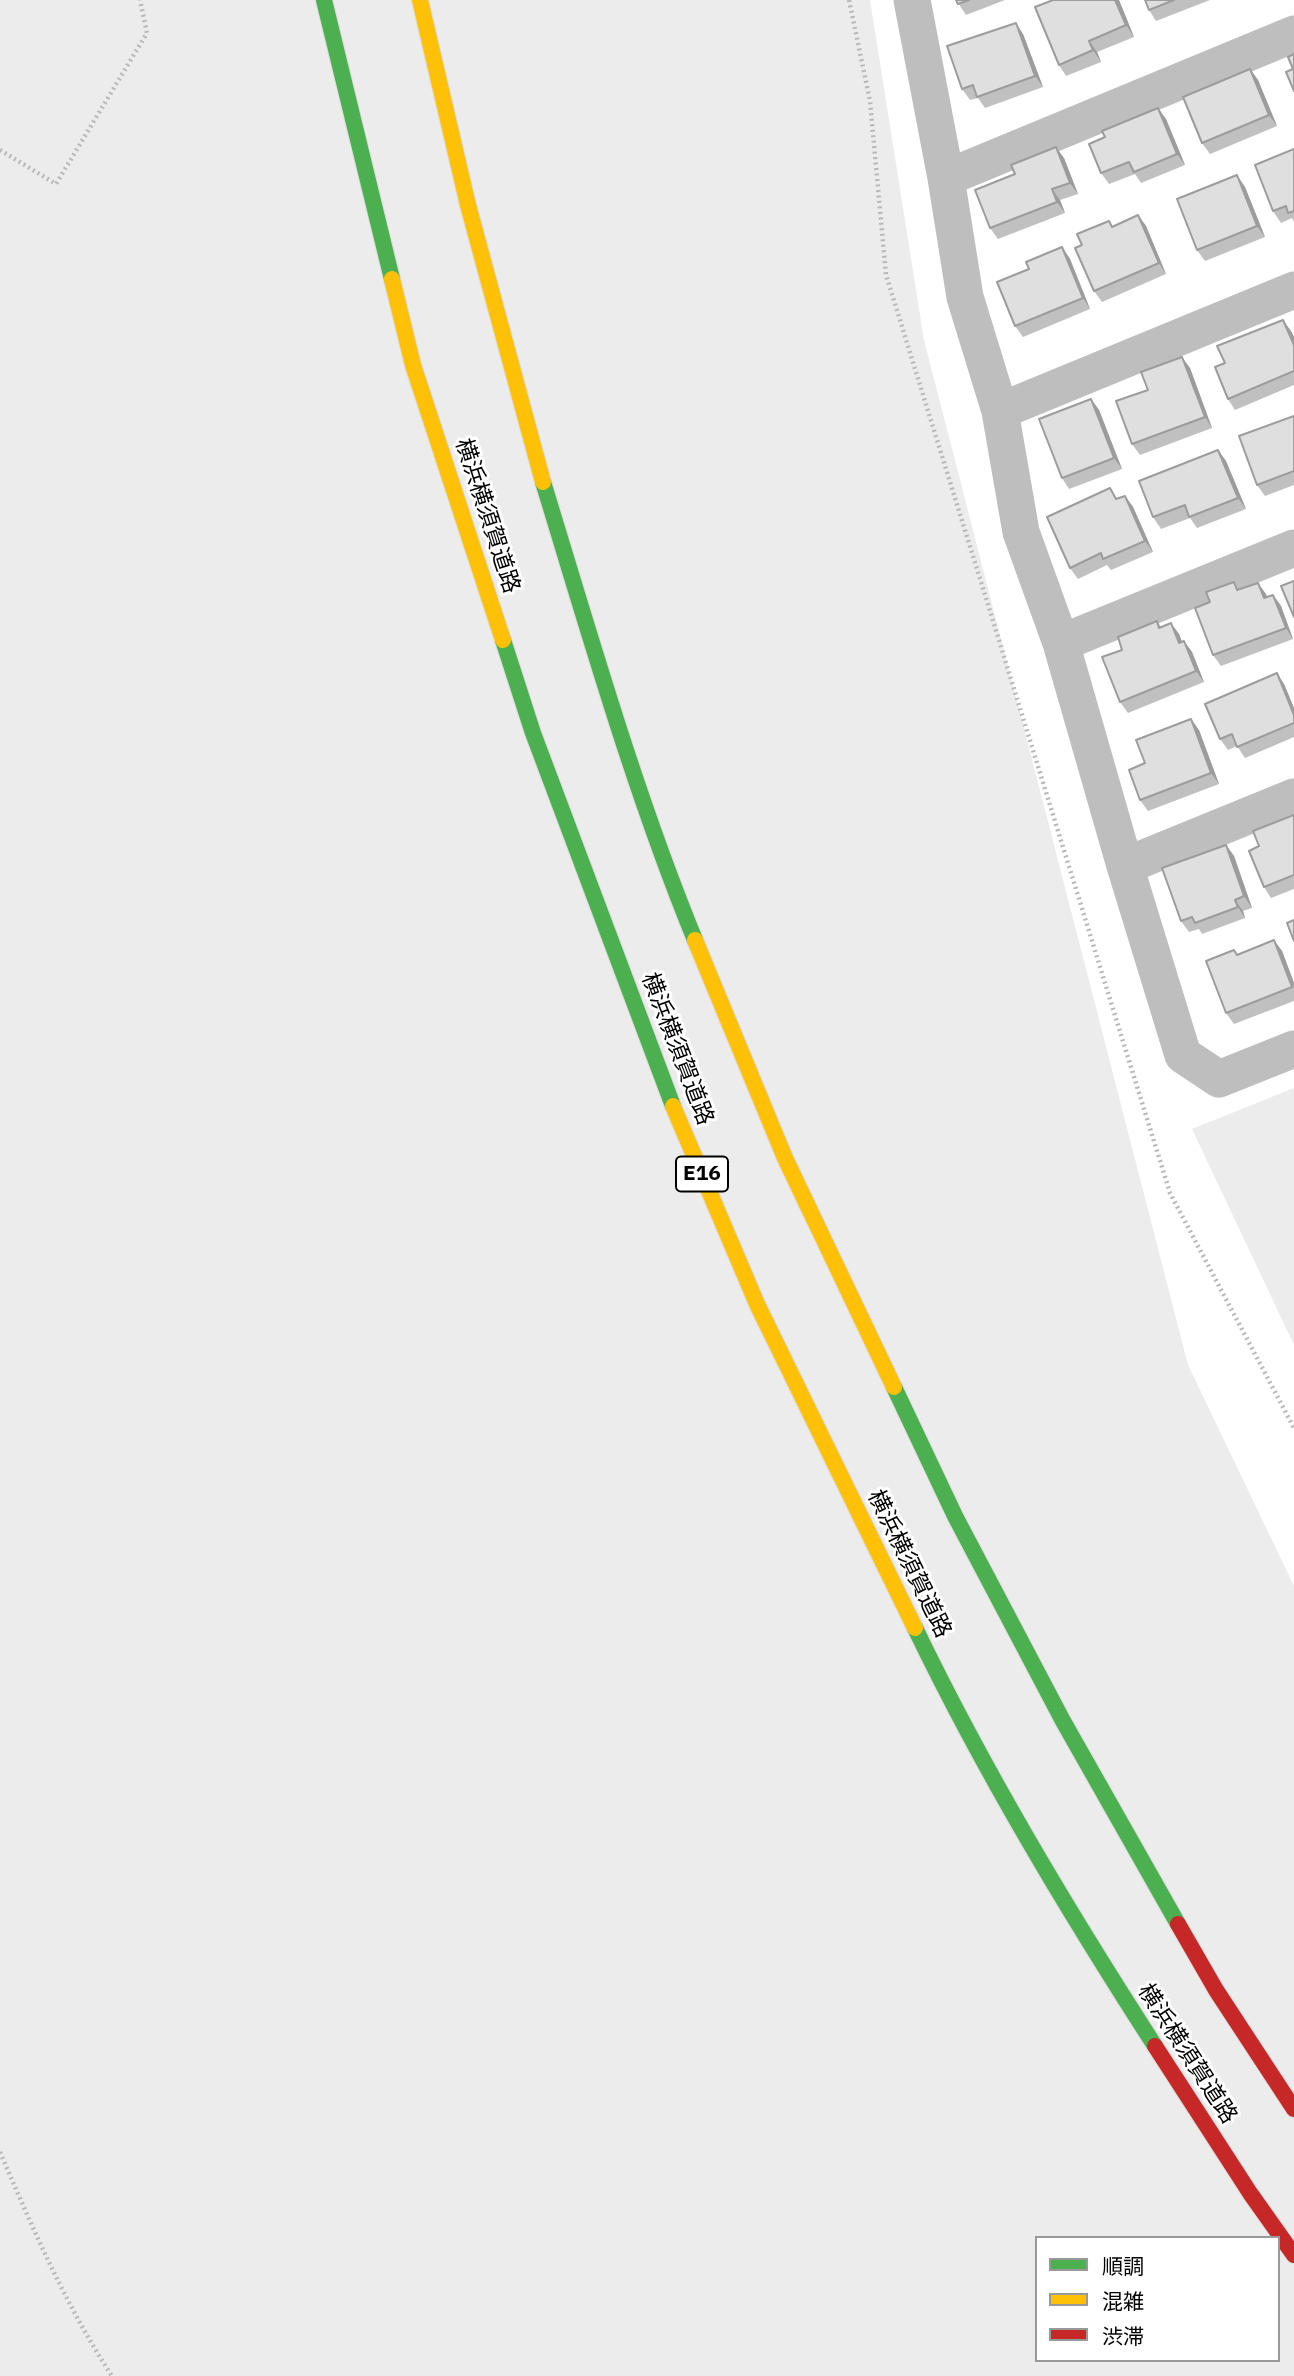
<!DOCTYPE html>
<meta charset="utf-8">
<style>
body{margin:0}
#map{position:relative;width:1294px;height:2376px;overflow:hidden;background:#fff;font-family:"IBM Plex Sans","Noto Sans JP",sans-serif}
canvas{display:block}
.legend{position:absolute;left:1035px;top:2236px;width:245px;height:126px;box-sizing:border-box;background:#fff;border:2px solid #999;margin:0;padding:9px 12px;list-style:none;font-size:21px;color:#000}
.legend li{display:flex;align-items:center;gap:14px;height:35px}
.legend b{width:35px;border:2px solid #999}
</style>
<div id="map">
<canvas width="1294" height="2376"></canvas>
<ul class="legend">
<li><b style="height:9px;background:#4caf50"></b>順調</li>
<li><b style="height:9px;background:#ffc107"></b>混雑</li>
<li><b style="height:9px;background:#c62828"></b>渋滞</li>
</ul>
</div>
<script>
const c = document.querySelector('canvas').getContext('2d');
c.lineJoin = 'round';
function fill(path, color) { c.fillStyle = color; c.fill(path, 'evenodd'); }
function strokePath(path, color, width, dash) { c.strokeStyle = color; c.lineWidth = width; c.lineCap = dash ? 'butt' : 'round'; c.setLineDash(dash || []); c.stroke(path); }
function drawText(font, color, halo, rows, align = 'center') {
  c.font = font + ' "IBM Plex Sans","Noto Sans JP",sans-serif'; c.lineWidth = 6; c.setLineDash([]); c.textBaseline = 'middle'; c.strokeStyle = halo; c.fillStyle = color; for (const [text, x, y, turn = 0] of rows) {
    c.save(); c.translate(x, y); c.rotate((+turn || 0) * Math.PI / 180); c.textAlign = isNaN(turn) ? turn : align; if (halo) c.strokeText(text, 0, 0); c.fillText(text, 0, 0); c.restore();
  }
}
const green = new Path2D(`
 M0 0H870L924 340 1188 1365 1294 1586V2376H0ZM1037 2238H1278V2360H1037Z
 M1294 1088V1345L1192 1129Z`);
const path = new Path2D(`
 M849 0 870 101 886 275 1170 1193 1294 1428
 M0 150 56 184 147 33 140 0
 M0 2152C33 2229 66 2306 112 2376`);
const street = new Path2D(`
 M912 0 946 178 965 297 1000 411 1021 532 1061 643 1125 866 1183 1055 1219 1079 1294 1049
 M946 178 1294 34
 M1000 411 1294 290
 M1061 643 1294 548
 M1125 866 1294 797`);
const fast = new Path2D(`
 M324 0 392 279
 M543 482C590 635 634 791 695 940
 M503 640 533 733 673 1106
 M894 1387 955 1516 1063 1721 1178 1924
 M915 1628C985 1773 1068 1911 1155 2046`);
const slow = new Path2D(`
 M420 0 468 205 543 482
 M392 279 413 365 503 640
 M695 940 785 1158 894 1387
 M673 1106 757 1304 915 1628`);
const jam = new Path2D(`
 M1178 1924 1216 1990 1294 2109
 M1155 2046 1250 2193 1294 2255`);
const wall = new Path2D(`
 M956 0H1005L966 15Z
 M1119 0 1134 37 1097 52 1101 62 1066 76 1059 65Z
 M1145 0H1210L1156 21 1149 10Z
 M1023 34 1043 87 985 108 978 98 970 100 962 89Z
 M1250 69 1258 80 1277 126 1210 154 1202 143Z
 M1166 119 1185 165 1141 183 1135 174 1109 184 1101 173Z
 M1294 149V222L1292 218 1281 223 1273 211Z
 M1064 158 1078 194 1060 200 1065 213 998 239 990 228 1015 174Z
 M1245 187 1265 237 1205 261 1197 250Z
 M1138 215 1146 226 1166 274 1102 302 1094 291 1082 245 1113 227Z
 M1062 247 1070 259 1090 309 1023 337 1015 326 1029 269Z
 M1291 331 1294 337V385L1235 410 1228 399Z
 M1190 368 1212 428 1140 455 1132 444 1148 390Z
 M1091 399 1099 410 1122 469 1069 489 1062 478Z
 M1294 416V485L1265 496 1257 485Z
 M1218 450 1226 461 1246 509 1197 528 1190 518 1161 529 1153 517Z
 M1125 496 1133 507 1153 552 1111 570 1107 565 1078 579 1070 568 1118 499Z
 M1234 582 1239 589 1258 583 1267 597 1273 595 1281 606 1293 639 1221 666 1213 655 1210 602Z
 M1157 621 1161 627 1179 634 1182 642 1184 641 1192 652 1204 682 1128 713 1120 702 1122 650Z
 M1284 684 1294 708V737L1245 758 1237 746 1228 750 1220 739Z
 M1199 730 1219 784 1148 811 1140 800 1145 763Z
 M1294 815V889L1271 898 1264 887 1259 846Z
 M1226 845 1234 856 1252 908 1243 911 1245 918 1202 934 1199 929 1189 932 1181 921Z
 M1274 940 1282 951 1294 983V1001L1234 1024 1226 1013 1237 955Z`);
const shadedWall = new Path2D(`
 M1115 0H1119L1134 37 1126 25Z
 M1016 23 1023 34 1043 87 1035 76Z
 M1089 41 1097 52 1101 62 1093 50Z
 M1250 69 1258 80 1277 126 1269 115Z
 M1158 108 1166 119 1185 165 1177 154Z
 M1056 147 1064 158 1078 194 1070 183Z
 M1237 175 1245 187 1265 237 1257 226Z
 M1052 189 1060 200 1065 213 1057 202Z
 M1138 215 1146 226 1166 274 1159 263Z
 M1062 247 1070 259 1090 309 1083 298Z
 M1283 320 1291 331 1294 337V345Z
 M1182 357 1190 368 1212 428 1205 417Z
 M1091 399 1099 410 1122 469 1114 458Z
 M1218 450 1226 461 1246 509 1238 498Z
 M1125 496 1133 507 1153 552 1145 541Z
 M1258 583 1266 594 1272 610 1264 598Z
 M1273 595 1281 606 1293 639 1286 628Z
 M1171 623 1179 634 1187 654 1179 643Z
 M1184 641 1192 652 1204 682 1196 671Z
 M1277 673 1284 684 1294 708V715Z
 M1191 719 1199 730 1219 784 1211 773Z
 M1226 845 1234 856 1252 908 1244 896Z
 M1235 900 1243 911 1245 918 1238 907Z
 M1274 940 1282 951 1294 983V989Z`);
const building = new Path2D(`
 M956 0H969L958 4Z
 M1053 0H1115L1126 25 1089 41 1093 50 1059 65 1035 7Z
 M1145 0H1174L1149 10Z
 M1016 23 1035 76 977 97 973 85 962 89 947 46Z
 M1294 54V91L1286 72 1293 69 1288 57Z
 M1250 69 1269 115 1202 143 1183 97Z
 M1158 108 1177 154 1134 172 1129 162 1101 173 1089 144 1105 137 1102 131Z
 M1056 147 1070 183 1052 189 1057 202 990 228 975 190 1015 174 1011 165Z
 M1294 149V211L1288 213 1286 206 1273 211 1255 165Z
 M1237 175 1257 226 1197 250 1177 199Z
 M1138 215 1159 263 1094 291 1075 248 1082 245 1077 234 1109 221 1112 227Z
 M1062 247 1083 298 1015 326 997 282 1029 269 1026 262Z
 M1283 320 1294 345V371L1228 399 1215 367 1225 363 1217 346Z
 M1182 357 1205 417 1132 444 1116 401 1148 390 1141 372Z
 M1091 399 1114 458 1062 478 1039 419Z
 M1294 416V471L1257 485 1239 436Z
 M1218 450 1238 498 1189 517 1185 505 1153 517 1139 481Z
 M1110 488 1116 499 1125 496 1145 541 1103 559 1101 553 1070 568 1047 517Z
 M1294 581V617L1281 586Z
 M1234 582 1237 590 1258 583 1264 598 1273 595 1286 628 1213 655 1195 608 1210 602 1206 592Z
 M1157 621 1159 628 1171 623 1179 643 1184 641 1196 671 1120 702 1102 657 1122 650 1118 637Z
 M1277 673 1294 715V723L1237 747 1232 734 1220 739 1205 704Z
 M1191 719 1211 773 1140 800 1129 770 1145 763 1136 740Z
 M1294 815V875L1264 887 1249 851 1259 846 1253 831Z
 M1226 845 1244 896 1235 900 1238 907 1195 923 1192 917 1181 921 1162 868Z
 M1294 920V941L1287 923Z
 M1274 940 1292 987 1226 1013 1206 961 1234 950 1237 955Z`);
const shields = [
 [702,1174,52]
];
const shieldNames = [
 ["E16",702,1174]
];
const streetNames = [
 ["横浜横須賀道路",487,516,72],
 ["横浜横須賀道路",677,1049,69],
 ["横浜横須賀道路",909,1564,64],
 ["横浜横須賀道路",1187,2054,57]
];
fill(green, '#ececec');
strokePath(fast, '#dbdbdb', 18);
strokePath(slow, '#dbdbdb', 18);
strokePath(jam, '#dbdbdb', 18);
strokePath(path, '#b9b9b9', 4.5, [2, 3.5]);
strokePath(street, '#bebebe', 37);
strokePath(fast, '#4caf50', 16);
strokePath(slow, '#ffc107', 16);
strokePath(jam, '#c62828', 16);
fill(wall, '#c0c0c0');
fill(shadedWall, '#9c9c9c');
fill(building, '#dfdfdf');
strokePath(building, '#9c9c9c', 2);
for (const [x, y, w] of shields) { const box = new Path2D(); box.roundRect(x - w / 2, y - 17.5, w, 35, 5); c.fillStyle = '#fff'; c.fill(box); strokePath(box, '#000', 2); }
drawText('bold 21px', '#000', null, shieldNames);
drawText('23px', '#000', '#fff', streetNames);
</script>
